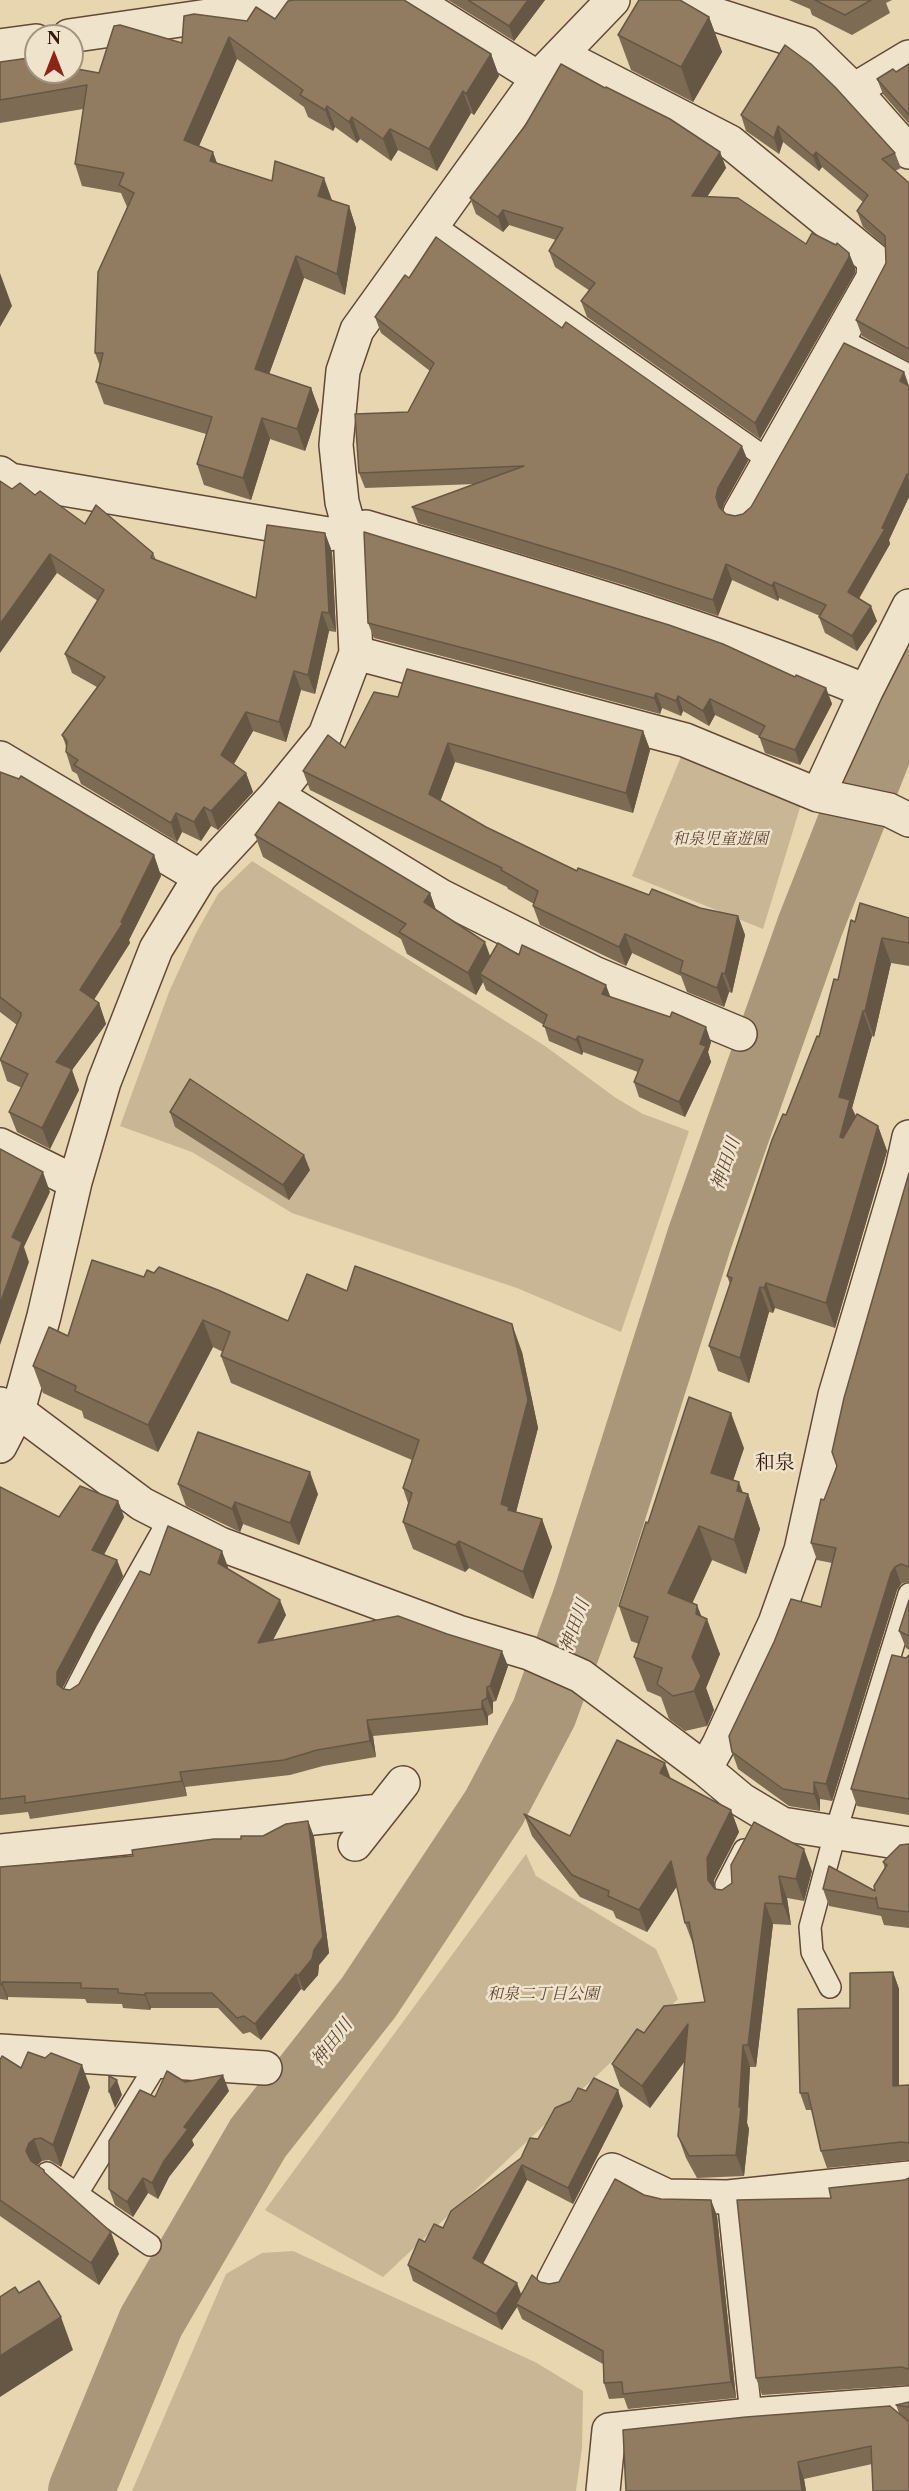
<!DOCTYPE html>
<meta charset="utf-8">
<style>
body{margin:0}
#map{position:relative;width:909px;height:2491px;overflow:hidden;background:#e7d6af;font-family:"Libre Caslon Text",serif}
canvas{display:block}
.north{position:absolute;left:24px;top:24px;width:60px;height:60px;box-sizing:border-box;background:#efe4cb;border:2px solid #a49380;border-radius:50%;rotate:0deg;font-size:16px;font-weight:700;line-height:24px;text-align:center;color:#341a0f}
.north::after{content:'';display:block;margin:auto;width:21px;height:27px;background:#8f2418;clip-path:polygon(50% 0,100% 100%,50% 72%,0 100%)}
</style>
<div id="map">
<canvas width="909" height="2491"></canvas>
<div class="north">N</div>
</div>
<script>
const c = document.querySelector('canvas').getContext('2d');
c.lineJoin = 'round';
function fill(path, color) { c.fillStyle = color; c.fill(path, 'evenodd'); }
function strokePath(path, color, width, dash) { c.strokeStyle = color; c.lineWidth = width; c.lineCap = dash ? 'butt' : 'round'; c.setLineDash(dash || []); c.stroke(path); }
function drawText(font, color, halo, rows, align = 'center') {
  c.font = font + ' "Libre Caslon Text","Noto Serif JP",serif'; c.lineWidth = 5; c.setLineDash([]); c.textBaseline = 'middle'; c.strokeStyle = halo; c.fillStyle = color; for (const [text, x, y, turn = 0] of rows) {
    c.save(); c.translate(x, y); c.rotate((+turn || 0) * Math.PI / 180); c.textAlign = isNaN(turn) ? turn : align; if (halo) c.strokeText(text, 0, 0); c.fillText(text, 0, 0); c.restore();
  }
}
const green = new Path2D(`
 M685 747 802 801 763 929 632 876Z
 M252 861 545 1046 616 1098 643 1114 689 1131 621 1332 517 1288 292 1213 192 1152 120 1126 169 992 195 935 218 894Z
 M526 1854 536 1876 656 1949 678 1999 383 2277 265 2210Z
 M293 2251 535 2362 583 2391 582 2448 576 2491H132L226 2274 262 2253Z`);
const river = new Path2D(`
 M81 2491 151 2322 258 2138 369 1997 494 1808 544 1713 586 1597 700 1237 810 926 902 692 909 682`);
const service = new Path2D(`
 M431 223 770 461
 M840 339 909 375
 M74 1693 105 1633 170 1518
 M728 1899 726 1885 744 1850
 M830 1987 812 1952 810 1927 835 1834 909 1594
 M47 2173 150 2245
 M78 2192 158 2062
 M728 2197 751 2415`);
const minor = new Path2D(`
 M413 0 538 78
 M670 0 807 44 854 90 909 152
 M69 36 320 0
 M0 46 36 41
 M561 55 730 142 874 260 873 278 740 513
 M854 90 909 57
 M0 473 10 480 328 534 366 527C534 577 703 624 866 691
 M356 653 685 740 818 795 889 810 909 820
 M0 758 200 877
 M276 795 441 896 594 973 740 1034
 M818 795 866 691 909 606
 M0 1145 75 1182
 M0 1404 18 1411 142 1504 220 1544 458 1632 529 1653 581 1676 705 1769 742 1800 782 1824 909 1844
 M0 1446 18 1411 44 1316 75 1182 104 1082 156 949 200 877 276 795 325 735 356 653 350 531 342 502 336 445 343 371 357 330 538 78 613 0
 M705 1769 719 1744 775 1623 801 1550 835 1395 902 1169 909 1137
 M355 1844 403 1783
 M0 1851 380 1811
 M0 2051 265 2068
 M554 2281 612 2170 667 2196 728 2197 909 2178
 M603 2491 609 2430 751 2415 909 2403`);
const wall = new Path2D(`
 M448 0H545L514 41Z
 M789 0H892L886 3 890 13 852 35 812 15 810 9Z
 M709 17 722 52 693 102 631 70 618 35Z
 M275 19 491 54 499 76 474 115 471 113 437 171 398 150 391 161 360 139 357 143 335 127 333 131 308 117 304 107 237 59 199 146 217 163 349 206 356 228 345 295 304 278 269 374 311 388 319 410 305 451 270 439 251 500 204 485 197 464 206 434 104 404 96 382 100 366 95 353 127 207 121 193 82 186 75 164 83 109 0 123V62L36 72 99 73 247 21Z
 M909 64V124L883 94 877 79 896 72Z
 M741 115 895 153 901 168 895 171 909 183V362L862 336 856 320 886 263V247L863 227 857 211 863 202 822 167 819 171 783 142 779 154 746 131Z
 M720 152 726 168 707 196 806 244 849 253 855 268V273L760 439 587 317 581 301 590 291 555 267 549 251 556 240 509 225 503 232 476 214 470 198Z
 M409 278 562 328 748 461 724 504 722 511 726 514 735 516 743 514 904 372 909 386V497L889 540 890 544 859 599 877 621 857 651 825 633 819 617 820 616 779 598 778 601 732 580 718 616 624 585 418 523 412 507 476 484 365 488 359 473 408 412 430 371 381 333 375 317Z
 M12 489 35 495 85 524 153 553 156 560 256 598 325 533 332 552 336 632 329 631 315 694 301 690 286 742 253 731 234 764 246 773 253 792 218 830 211 826 201 841 182 832 177 842 81 784 77 774 72 771 66 752V746L62 735 97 687 72 673 65 654 98 601 57 573Z
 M368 623 795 677 826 688 832 704 800 765 765 753 759 736 715 715 709 726 683 711 681 716 662 708 660 714 374 638Z
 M398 697 643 731 650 750 633 813 455 762 440 801 486 827 577 871 649 895 700 908 738 916 745 935 732 993 729 992 724 1007 687 992 681 976 632 953 626 966 540 925 533 906 534 904 508 889 507 887 310 790 303 771 345 748Z
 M0 772 154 855 161 876 129 940 130 943 94 1000 99 1003 106 1024 72 1070 79 1090 50 1149 17 1132 9 1112 22 1088 7 1081 0 1060 17 1025 0 1012Z
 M255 835 430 893 436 910 490 956 519 955 711 1042 708 1052 711 1062 685 1117 639 1097 634 1082 638 1072 583 1052 582 1055 549 1041 544 1025 486 990 483 982 476 995 407 954 401 939 263 857Z
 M909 918V966L891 963 874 1037 872 1036 852 1108 856 1116 878 1126 887 1151 835 1328 775 1308 773 1313 769 1312 749 1383 718 1371 709 1346 730 1284 727 1276 786 1115 819 1037 838 980 855 922Z
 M170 1112 310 1170 289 1200 175 1127Z
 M909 1173V1582H907L901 1584 897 1590 832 1801 820 1799V1811L789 1806 738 1769 732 1752 821 1607 832 1563 817 1560 811 1543 824 1500 837 1466Z
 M144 1277 288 1321 347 1291 522 1352 538 1428 516 1512 542 1519 552 1547 533 1599 469 1568 465 1572 413 1549 403 1522 408 1503 403 1488 412 1460 231 1383 221 1356 223 1352 213 1347 158 1452 84 1418 82 1411 43 1393 33 1366 68 1336Z
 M744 1448 733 1480 742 1492 748 1494 760 1529 746 1574 712 1560 692 1603 702 1617 720 1654 706 1688 714 1710 707 1726 685 1731 669 1719 661 1697 647 1691 634 1657 639 1644 631 1641 619 1606 648 1523Z
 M178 1484 318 1494 299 1545 243 1524 240 1532 186 1506Z
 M0 1487 59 1517 118 1501 124 1517 104 1555 117 1560 123 1576 63 1687V1689L70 1690 79 1684 150 1575 228 1567 227 1569 286 1615 273 1640 508 1666 496 1701 493 1702V1713L488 1716V1725L373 1736 376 1757 323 1766 290 1775 185 1787 187 1796 30 1819 28 1812 0 1815Z
 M909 1600V1650L906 1648 899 1631Z
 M909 1655V1815L857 1806 851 1789 906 1658Z
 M670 1778 731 1810 739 1832 714 1880 715 1889 722 1890 732 1883 812 1871 804 1901 787 1898 791 1925 773 1924 756 2067H750L747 2123 749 2129 744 2176 697 2178 686 2158 678 2136 685 2061 650 2108 620 2086 612 2064 644 2033 705 2002 693 1944 685 1923 677 1886 647 1932 616 1918 613 1911 580 1897 532 1836 524 1814 570 1836Z
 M308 1821 314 1837 329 1953 319 1965 318 1975 304 1991 301 1989 261 2040 250 2032 243 2034 218 2008H151L150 2010 123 2008 122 2004 87 2003 85 1999 8 1997V2000L0 1999V1867L133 1856 263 1836Z
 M909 1845V1928L884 1925 881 1916 829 1906 823 1889 875 1891 885 1869 883 1862Z
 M893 1972 899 1989V2085H909V2160L827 2168 821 2151 812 2110H806L800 2093 850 2008Z
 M0 2060 21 2068 90 2087 61 2167 49 2160 42 2161 37 2165 44 2170 46 2174 119 2254 99 2285 0 2216Z
 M185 2082 229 2091 192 2140 194 2145 169 2177 158 2199 148 2193 133 2217 115 2205 109 2189 155 2097Z
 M623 2106 573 2204 527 2180 483 2264 521 2295 540 2282 549 2284 559 2282 644 2195 661 2199 711 2200 717 2216 736 2398 628 2409 624 2398 609 2399 604 2383 603 2364 522 2319 517 2307 502 2330 413 2281 408 2265 425 2242 443 2228 521 2158 538 2139Z
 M909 2178V2385L762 2395 756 2378 831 2198Z
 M909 2402V2491L872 2464 804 2479 806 2491H626L899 2413 896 2405Z`);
const shadedWall = new Path2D(`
 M528 0H545L514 41 509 26Z
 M709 17 722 52 693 102 681 67Z
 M229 37 237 59 192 162 184 140Z
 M491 54 499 76 474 115 466 94Z
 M463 91 471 113 437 171 429 149Z
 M327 106 335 127 333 131 325 110Z
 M352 117 360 139 357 143 349 122Z
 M778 126 783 142 779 154 774 138Z
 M390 129 398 150 391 161 383 139Z
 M213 152 221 174 210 161Z
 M720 152 726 168 698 211 692 196Z
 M816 152 822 167 819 171 813 156Z
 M324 178 332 200 325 218 318 196Z
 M349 206 356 228 345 295 337 274Z
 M503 210 509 225 503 232 498 217Z
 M849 253 855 268V273L760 439 755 423Z
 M296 256 304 278 263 391 255 369Z
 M0 273 12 306 0 327Z
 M904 372 909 387 900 381Z
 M311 388 319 410 305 451 297 429Z
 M262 418 270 439 251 500 243 478Z
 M742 446 748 461 724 504 721 513 719 507 716 497 718 488Z
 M907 474 909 481V497L889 540 890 544 853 608 848 592 882 528Z
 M325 533 332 552 336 632 329 613Z
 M50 554 57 573 0 653V624Z
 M726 564 732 580 718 616 713 600Z
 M774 582 779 598 778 601 772 586Z
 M871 606 877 621 857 651 852 636Z
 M322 612 329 631 315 694 308 675Z
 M294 671 301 690 286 742 279 722Z
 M826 688 832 704 800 765 795 750Z
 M656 693 662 708 660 714 654 698Z
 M678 696 683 711 681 716 676 701Z
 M710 699 715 715 709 726 703 711Z
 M246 712 253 731 228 774 221 755Z
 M643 731 650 750 633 813 626 793Z
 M448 743 455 762 436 813 429 794Z
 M246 773 253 792 218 830 211 811Z
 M204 807 211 826 201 841 194 822Z
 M176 813 182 832 177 842 171 823Z
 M154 855 161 876 129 940 130 943 87 1010 80 990 121 922Z
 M430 893 438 916 424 902Z
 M738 916 745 935 732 993 725 974Z
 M625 934 632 953 626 966 619 947Z
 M882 938 891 963 874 1037 865 1011Z
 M485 942 493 964 480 974 483 982 476 995 468 973Z
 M722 973 729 992 724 1007 717 988Z
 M606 985 612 1001 602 994Z
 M99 1003 106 1024 72 1070 79 1090 50 1149 42 1128 56 1062Z
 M863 1011 872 1036 852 1108 859 1125 849 1162 840 1137 839 1097Z
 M706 1027 711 1042 708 1052 711 1062 685 1117 679 1102Z
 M578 1036 583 1052 582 1055 576 1040Z
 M878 1126 887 1151 835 1328 826 1303Z
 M304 1155 310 1170 289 1200 283 1185Z
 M43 1172 50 1192 24 1247 29 1262 0 1345V1304L12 1237Z
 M766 1283 775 1308 773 1313 764 1288Z
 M760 1287 769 1312 749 1383 740 1358Z
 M203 1320 213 1347 158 1452 148 1425Z
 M512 1324 522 1352 538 1428 514 1520 501 1504Z
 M731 1413 744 1448 724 1508 711 1473Z
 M310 1472 318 1494 299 1545 290 1523Z
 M739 1482 746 1501 748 1494 760 1529 746 1574 734 1540 737 1491Z
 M118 1501 124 1517 98 1565 92 1550Z
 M235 1502 243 1524 240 1532 232 1509Z
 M542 1519 552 1547 533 1599 523 1572Z
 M699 1526 712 1560 681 1628 668 1593Z
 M459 1541 469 1568 465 1572 455 1545Z
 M222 1551 228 1567 224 1579 218 1563Z
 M117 1560 123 1576 63 1687V1699L57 1684V1672Z
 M895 1567 901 1584 897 1590 832 1801 826 1784 891 1573Z
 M280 1600 286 1615 263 1659 258 1643Z
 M697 1605 705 1625 707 1619 720 1654 706 1688 714 1710 707 1726 694 1691 692 1657Z
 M502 1651 508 1666 496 1701 490 1686Z
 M487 1687 493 1702V1713L487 1698Z
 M482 1701 488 1716V1725L482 1709Z
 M367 1720 373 1736 376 1757 370 1741Z
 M665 1763 673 1785 660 1773Z
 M180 1772 185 1787 187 1796 182 1781Z
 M814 1782 820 1799V1811L814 1794Z
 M731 1810 739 1832 714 1880 716 1901 708 1880 707 1858Z
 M308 1821 314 1837 329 1953 319 1965 318 1975 304 1991 298 1976Z
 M804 1849 812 1871 804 1901 796 1879Z
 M671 1861 679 1883 647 1932 639 1910Z
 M779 1876 787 1898 791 1925 783 1904Z
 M765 1903 773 1924 756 2067 748 2045Z
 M893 1972 899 1989V2103L893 2086Z
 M296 1974 301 1989 261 2040 255 2024Z
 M2 1982 8 1997V2000L2 1985Z
 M145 1993 151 2008 150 2010 145 1995Z
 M688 2024 696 2046 650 2108 642 2086Z
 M743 2045 750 2067 747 2123 749 2129 744 2176 736 2155Z
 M82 2065 90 2087 61 2167 53 2145Z
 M223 2075 229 2091 192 2140 194 2145 169 2177 158 2199 152 2183 164 2161 184 2127Z
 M117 2080 122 2095 115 2108 109 2092Z
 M618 2090 623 2106 573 2204 568 2188Z
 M34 2139 42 2161 37 2165 34 2172 26 2151 29 2143Z
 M522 2165 527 2180 478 2273 473 2258Z
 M143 2178 148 2193 133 2217 127 2202Z
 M711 2200 717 2216 736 2398 731 2382Z
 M111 2232 119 2254 99 2285 91 2263Z
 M517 2283 523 2299 516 2304 517 2307 502 2330 496 2314Z
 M61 2317 73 2350 0 2397V2356Z
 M798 2462 804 2479 806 2491H802Z`);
const building = new Path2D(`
 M293 0H404L491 54 466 94 463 91 429 149 390 129 383 139 352 117 349 122 327 106 325 110 300 95 303 90 229 37 184 140 213 152 210 161 272 181 275 161 324 178 318 196 349 206 337 274 296 256 255 369 311 388 297 429 262 418 243 478 197 464 212 417 96 382 103 353H95L98 272 134 193 119 185 124 173 75 164 87 85 0 100V62L36 57V72H72V68L99 73 114 26 120 25 182 43 184 16 194 14 247 21 256 7 275 19 288 1Z
 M468 0H528L509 26Z
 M639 0H680L709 17 681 67 618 35Z
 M815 0H871L845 15Z
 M785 45 811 64 835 87 895 153 882 159 909 183V349L856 320 886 263 885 236 857 211 868 195 816 152 813 156 778 126 774 138 741 115Z
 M561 64 605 88 606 87 670 119 720 152 692 196 738 198 806 244 812 233 836 245 837 243 849 253V257L755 423 581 301 595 283 549 251 563 228 503 210 498 217 470 198 525 126Z
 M909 64V115L877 79 893 69 896 72Z
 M436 237 562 328 566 322 742 446 718 488 716 497 719 507 726 514 735 516 743 514 751 507 844 343 904 372 900 381 909 386V475L907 474 882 528 885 529 848 592 871 606 852 636 819 617 826 605 774 582 772 586 726 564 713 600 618 569 412 507 524 466 359 473 355 414 408 412 434 363 375 317 405 275 409 278Z
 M0 481 12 489 20 483 35 495 40 491 85 524 96 505 153 553 151 558 256 598 267 525 325 533 329 613 322 612 308 675 294 671 279 722 246 712 221 755 246 773 211 811 204 807 194 822 176 813 171 823 74 765 78 760 66 752 67 741 62 735 105 677 65 654 104 590 50 554 0 624Z
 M364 532 669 625 723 644 795 677 796 675 826 688 795 750 759 737 765 726 710 699 703 711 678 696 676 701 656 693 654 698 368 623Z
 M407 669 643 731 626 793 448 743 429 794 486 827 577 871 578 868 649 895 652 889 700 908 738 916 725 974 722 973 717 988 680 972 683 961 625 934 619 947 533 906 538 891 501 870 502 868 303 771 328 735 345 748 374 692 398 697Z
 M0 772 19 779 21 776 154 855 121 922 123 923 80 990 99 1003 56 1062 72 1069 42 1128 9 1112 28 1074 0 1060 21 1016V1013L0 997Z
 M279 802 430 893 424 902 485 942 468 973 399 932 406 924 255 835Z
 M860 903 909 918V943L882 938 865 1011H863L839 1097 850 1100 840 1137 843 1138 857 1114 878 1126 826 1303 766 1283 764 1288 760 1287 740 1358 709 1346 732 1278 727 1276 772 1140 783 1114 786 1115 817 1036 819 1037 834 979 838 980 851 920 855 922Z
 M498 943 519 955 522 945 606 985 602 994 670 1017 672 1012 706 1027 700 1044 706 1046 679 1102 634 1082 643 1060 578 1036 576 1040 543 1026 547 1015 480 974Z
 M190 1079 304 1155 283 1185 170 1112Z
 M0 1149 43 1172 12 1237 22 1242 0 1304Z
 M909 1173V1567L901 1564 895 1567 891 1573 826 1784 814 1782V1794L783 1789 732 1752 729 1736 774 1642 791 1599 821 1607 836 1548 811 1543 821 1499 824 1500 837 1466 832 1452 844 1398Z
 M92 1260 144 1277 147 1270 154 1273 159 1267 218 1290 288 1321 307 1274 347 1291 355 1266 512 1324 528 1400 501 1504 509 1507 508 1510 542 1519 523 1572 459 1541 455 1545 403 1522 412 1493 403 1488 419 1440 221 1356 230 1332 203 1320 148 1425 75 1391 76 1386 33 1366 49 1327 68 1336Z
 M689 1397 731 1413 711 1473 739 1482 737 1491 748 1494 734 1540 699 1526 668 1593 697 1605 696 1614 707 1619 692 1657 701 1676 694 1691 673 1696 657 1684 662 1668 634 1657 648 1617 619 1606 646 1522 648 1523Z
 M198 1432 310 1472 290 1523 235 1502 232 1509 178 1484Z
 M80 1486 118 1501 92 1550 117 1560 57 1672V1684L63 1689 70 1690 79 1684 140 1571 150 1575 168 1526 222 1551 218 1563 280 1600 258 1643 398 1616 447 1634 502 1651 490 1686 487 1687V1698L482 1701V1709L367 1720 370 1741 317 1750 284 1760 180 1772 182 1781 25 1803V1796L0 1799V1487L59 1517Z
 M909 1600V1636L899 1631Z
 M892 1655 906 1658 909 1655V1799L851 1789Z
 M617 1740 665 1763 660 1773 731 1810 707 1858 708 1880 715 1889 722 1890 732 1883 731 1865 754 1822 804 1849 796 1879 779 1876 783 1904 765 1903 748 2045H743L739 2107H741L736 2155 689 2156 678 2136 688 2024 642 2086 612 2064 637 2029 644 2033 664 2006 705 2002 689 1922 685 1923 671 1861 639 1910 608 1896 609 1891 572 1875 524 1814 570 1836Z
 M308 1821 323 1937 314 1950 312 1959 298 1976 296 1974 255 2024 244 2016 237 2018 212 1993H145V1995L118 1993V1989L81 1988V1983L2 1982V1985L0 1984V1867L133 1856 132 1850 214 1839H241V1836H263L286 1824Z
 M900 1845 909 1844V1912L878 1908 876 1897V1899L823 1889 829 1866 875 1891 874 1886 887 1865 883 1862Z
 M893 1972V2086L909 2085V2143L901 2142 821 2151 808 2093H800L798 2009 850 2008V1973Z
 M28 2052 45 2058 51 2053 82 2065 53 2145 41 2138 34 2139 29 2143 26 2151 31 2161 44 2170V2172L111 2232 91 2263 0 2200V2060L2 2056 21 2068Z
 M167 2071 185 2082 223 2075 184 2127 188 2129 164 2161 152 2183 143 2178 127 2202 109 2189V2141L140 2090 155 2097Z
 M109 2076 117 2080 109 2092Z
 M594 2078 618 2090 568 2188 522 2165 473 2258 517 2283 496 2314 408 2265 419 2239 425 2242 434 2224 443 2228 451 2211 521 2158 530 2138 538 2139 555 2108 571 2101 578 2088 586 2091Z
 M909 2178V2369L901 2367 756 2378 737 2200 831 2198 829 2188 905 2180Z
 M615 2179 644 2195 661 2199 711 2200 731 2382 623 2394 622 2382 604 2383 603 2351 516 2304 532 2275 540 2282 549 2284 559 2282Z
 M39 2281 61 2317 0 2356V2297L15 2287 19 2293Z
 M909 2402V2407L896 2405Z
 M890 2406 909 2422V2491H873L871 2446 798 2462 802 2491H626L623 2430 746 2417Z`);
const parkNames = [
 ["和泉児童遊園",720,839],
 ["和泉二丁目公園",543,1994]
];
const waterNames = [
 ["神田川",726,1164,-71],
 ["神田川",575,1626,-70],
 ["神田川",332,2043,-52]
];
const quarterNames = [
 ["和泉",775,1463]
];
fill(green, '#c9b694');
strokePath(river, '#aa9679', 66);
strokePath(service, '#614937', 24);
strokePath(minor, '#614937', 36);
strokePath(service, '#efe4cb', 21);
strokePath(minor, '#efe4cb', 33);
fill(wall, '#7d6b54');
fill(shadedWall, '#665745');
fill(building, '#917c62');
strokePath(building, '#665745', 1.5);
drawText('italic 16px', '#614937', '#efe4cb', parkNames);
drawText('italic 18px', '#5d4534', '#efe4cb', waterNames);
drawText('20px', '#341a0f', '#efe4cb', quarterNames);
</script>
